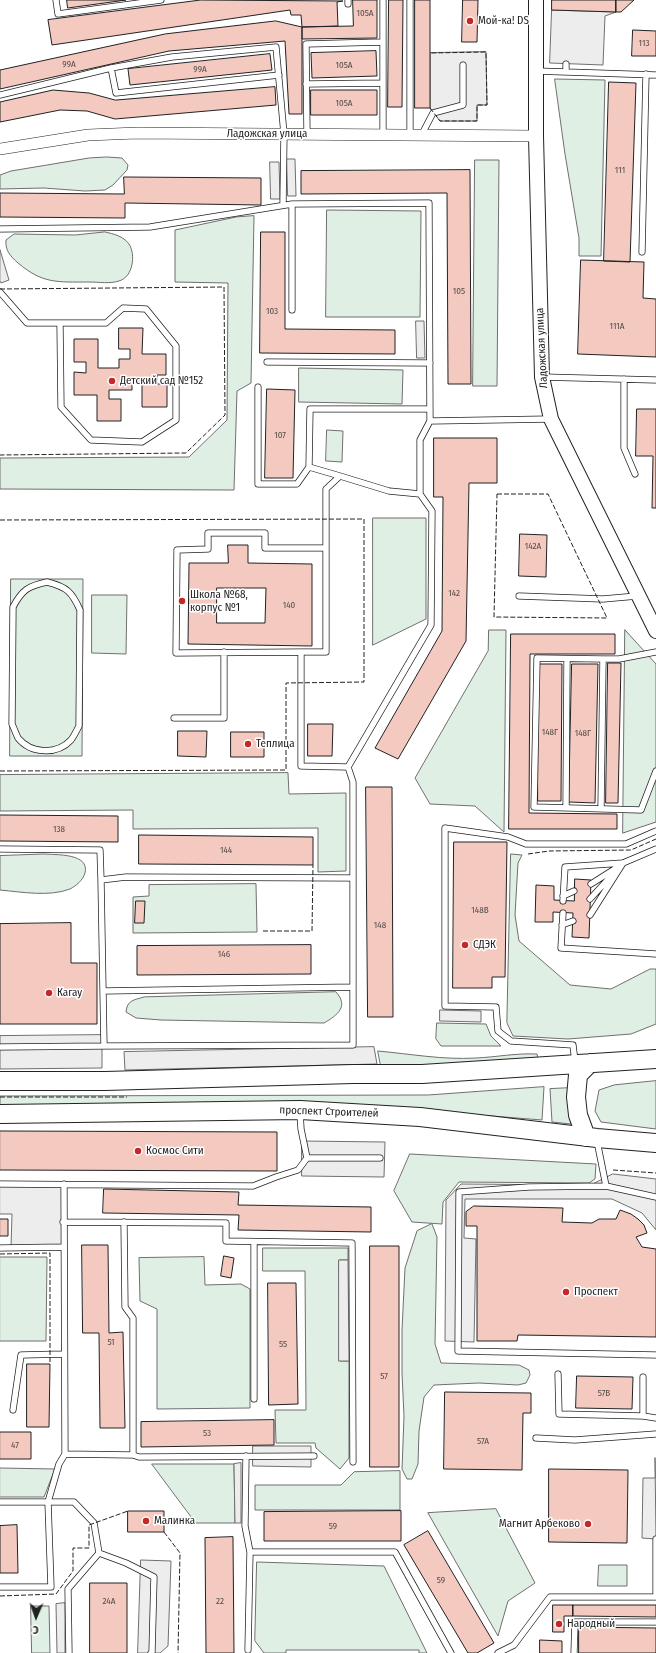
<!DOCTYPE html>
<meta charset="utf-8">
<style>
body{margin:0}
#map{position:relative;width:656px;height:1653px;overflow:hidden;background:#fff;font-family:"Fira Sans Condensed",sans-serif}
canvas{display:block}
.north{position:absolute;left:16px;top:1597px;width:40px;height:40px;-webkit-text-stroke:3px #fff;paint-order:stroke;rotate:182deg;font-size:11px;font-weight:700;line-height:16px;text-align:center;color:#222}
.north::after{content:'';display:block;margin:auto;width:14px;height:18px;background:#222;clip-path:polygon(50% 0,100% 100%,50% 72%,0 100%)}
</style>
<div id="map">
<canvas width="656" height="1653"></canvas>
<div class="north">С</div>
</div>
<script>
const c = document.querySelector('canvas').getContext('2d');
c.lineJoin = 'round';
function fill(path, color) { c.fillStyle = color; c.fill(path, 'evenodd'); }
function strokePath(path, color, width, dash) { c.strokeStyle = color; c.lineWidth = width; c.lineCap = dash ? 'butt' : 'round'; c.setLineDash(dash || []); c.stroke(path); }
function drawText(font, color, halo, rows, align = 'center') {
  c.font = font + ' "Fira Sans Condensed",sans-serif'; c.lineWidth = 3; c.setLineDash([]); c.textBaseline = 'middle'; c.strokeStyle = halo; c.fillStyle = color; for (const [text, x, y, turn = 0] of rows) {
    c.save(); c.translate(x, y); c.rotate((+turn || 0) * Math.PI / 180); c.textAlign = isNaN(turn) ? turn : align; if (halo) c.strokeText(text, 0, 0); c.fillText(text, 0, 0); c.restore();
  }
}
const green = new Path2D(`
 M555 79 605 80 601 256H579V238L565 154Z
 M107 157 122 158 128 165 127 170 113 185 105 190 85 191 44 188 0 189V175L11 171 89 158Z
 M475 160H499L497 386H473Z
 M327 210 421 211 420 317H326Z
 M254 216 251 383 237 391 234 490 0 489V458L189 457 227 420 228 283 175 282V230L236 217Z
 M105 232C114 234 123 236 129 244 136 255 133 277 119 281 110 284 99 282 89 282 57 282 43 284 18 263 10 256 5 250 6 240L14 234 75 235Z
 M299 368 403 370 402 404 299 402Z
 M327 430 343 431 342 462 326 461Z
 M373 518H426V619L373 645Z
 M11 579H83L82 756H10Z
 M92 595H127L126 654 92 653Z
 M489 630H506L504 832 475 806 430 804 415 778 488 651Z
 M625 630 656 664V822L623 833Z
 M288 773 289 794 346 793V871L318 872V828L133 829V810L0 811V775Z
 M44 854C56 855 90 853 85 873 83 880 76 886 70 889 49 897 22 892 0 890V856Z
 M511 854 522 855 518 863 515 915 519 941 570 985 611 989 650 969H656V1024L631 1034 568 1039 513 1036 507 1023Z
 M256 884 257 932 133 933V897L149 896V885Z
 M336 992C349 1006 338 1015 324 1023L161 1020 136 1018 126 1012C127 1000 134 1000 144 997Z
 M437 1023 486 1024 491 1036 501 1046H441L436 1039Z
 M378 1051C411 1054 443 1060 476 1058 497 1057 516 1053 537 1054L538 1060 382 1071Z
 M656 1081V1129L601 1122 595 1111 599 1090 614 1085Z
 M544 1087 542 1120 341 1104 0 1106V1096L428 1095Z
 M571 1088V1124L552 1122 550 1089Z
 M410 1154 596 1164 595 1179 589 1183 459 1182 443 1202 442 1224 412 1222 394 1191Z
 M432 1224 437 1237 435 1344 441 1363 519 1365 529 1370 530 1375 526 1383 518 1385 479 1383 434 1385 424 1397 419 1431 418 1464 412 1479H407L402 1469 404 1416 402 1373V1330L405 1268 417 1231Z
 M263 1248H348V1260H339L340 1361H349V1458L340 1469 316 1448 315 1443H276L275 1410H306L305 1271H263Z
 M0 1257H47L46 1341H0Z
 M204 1257 205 1285 241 1284 250 1289V1408L157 1409V1309L140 1301 139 1258Z
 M152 1464H234L235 1523H196Z
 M0 1468 55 1469 44 1497H0Z
 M400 1471V1510H255V1485H341L354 1472Z
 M496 1509 535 1583 508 1601 498 1636 428 1513Z
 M257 1562 384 1566 427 1653H419V1650H286V1653H264L255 1641Z
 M599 1565H627V1586H598Z
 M31 1606H49L50 1653H32Z`);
const parking = new Path2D(`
 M552 10 616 12 605 16 603 65 550 63Z
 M486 52 487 105H477V121H440L430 108V53Z
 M287 159H295L296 196H288Z
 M270 162H279L280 199H271Z
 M0 250 9 280 1 283 0 281Z
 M416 321H424L425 358H417Z
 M440 1010 481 1011V1022L440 1021Z
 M102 1035V1068L0 1069V1036Z
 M374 1047 377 1064 125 1070 124 1052Z
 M302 1141 385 1142 384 1177 302 1176Z
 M613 1174 656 1179V1230L642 1213 612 1199H465L464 1238 476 1239 474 1342 445 1341 446 1200 461 1184 590 1185Z
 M0 1183 64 1184 63 1247H11L12 1214H0Z
 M339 1260H348L349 1361H339Z
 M253 1446H311V1467L253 1466Z
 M655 1458 656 1539 642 1538 643 1478H655Z
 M241 1463V1523H235L234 1464Z
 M141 1560 171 1561 168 1646 160 1653H138Z
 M65 1603V1653H57L56 1604Z`);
const building = new Path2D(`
 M67 0H126L68 8Z
 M201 0 343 1 337 2 338 26 302 27 301 15H291L290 10 52 45 48 20Z
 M353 0H377V38L302 39V27L353 26Z
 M389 0H403L402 107H388Z
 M415 0H430V108H415Z
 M463 0H478L477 42H462Z
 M552 0H616V12L552 10Z
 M616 0H634L621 12H616Z
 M276 21 302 27V114H289L285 41 169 51 0 89V70L165 34Z
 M633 30 656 31V56H632Z
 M376 51 377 76 312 78 311 53Z
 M270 54 272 70 130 85 128 69Z
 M609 82 636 83 630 262 604 261Z
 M275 87 276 105 115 119 87 111 60 110 0 122V102L53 90 89 93 115 100Z
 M311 90H377V115H311Z
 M470 170 471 384H448L447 193 301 194V171Z
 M124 177 261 178V205L125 203V218L0 217V193L124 194Z
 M261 232H285V329L395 330V354L260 353Z
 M581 260 644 262 643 298 656 299V357L578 354Z
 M119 328H143L142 354H166V375H157V384H167V407H142V381H132V390H109V399H121V421H97V395H74V372L86 373V362H74V339H98V368H119V359H130V349H119Z
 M267 389 295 390 293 478H265Z
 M637 409H656V508H652L653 456H636Z
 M434 438H497V483H469L466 641 398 759 375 748 442 631 443 497H434Z
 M520 534 547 535 546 577 519 576Z
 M228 545H248V563L312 564V646L188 644 189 563H228ZM217 588H266L265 623H217Z
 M511 634H615V654H530L529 813 617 814V829H509Z
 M608 663H621L618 803H606Z
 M538 664H562L561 801H538Z
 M572 664H598L595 803 569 802Z
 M308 724H333L332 756H308Z
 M178 731H207L206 757 178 756Z
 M231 732H264V757H231Z
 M366 787H392L393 1017H368Z
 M0 815 118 816V842L0 841Z
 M139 835 313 837V865L139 864Z
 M454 842H507L505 977H492V988H453Z
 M575 879 591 880 589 938 572 937 573 913 553 912V922H535L536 885 554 886V900L574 901Z
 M136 901H145L144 923H135Z
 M71 923V963H97V1024H0V924Z
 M311 945V974L137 975V946Z
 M0 1131 277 1132V1171L0 1170Z
 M104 1189 239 1192 238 1205 371 1207V1232L238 1230 239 1215 103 1213Z
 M474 1206 563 1208 562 1222 592 1223 599 1219H616L620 1210 631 1214 638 1219 644 1225 647 1233 636 1237 642 1247 656 1249V1337L518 1335 517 1341H477V1226H466V1212Z
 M0 1219H8V1236H0Z
 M82 1245H108L109 1333 123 1332 125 1428H100L99 1333H83Z
 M370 1246H399V1467H370Z
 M224 1256 234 1258 231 1278 221 1276Z
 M268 1283H296L298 1404 269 1405Z
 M27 1364H50L49 1427H27Z
 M577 1376 633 1377 632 1409 576 1408Z
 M445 1392 531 1393V1413H523L522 1470 444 1469Z
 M274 1420V1445L141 1447V1422Z
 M0 1432H31V1459H0Z
 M549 1469 628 1470 627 1543 549 1542Z
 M128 1511H164V1532H128Z
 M401 1511V1541H264V1512Z
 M17 1525 18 1573H0V1526Z
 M428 1531 494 1643 477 1653H468L404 1545Z
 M233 1537 234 1653H206L205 1538Z
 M90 1583H127V1653H90Z
 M553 1605H573V1616H564V1632H553Z
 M573 1605H656V1617L573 1616Z
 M579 1627 656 1628V1653H579Z
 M540 1640 562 1641V1653H540Z`);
const service = new Path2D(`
 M56 0 58 14 161 0
 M348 0V4
 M111 68 116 93 279 75
 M536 71 656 75
 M566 72V64
 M306 84 383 83
 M0 95 111 68 172 57 276 47 284 134 283 205
 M307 134 306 44 382 42
 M383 134V0
 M410 134V0
 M422 134 433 113 463 105V65
 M0 229 150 227 292 204 429 203 430 421 550 419
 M642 252 646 74
 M0 292 27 323H106L123 308 146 309 176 346V420L142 442 91 440 61 407 60 324
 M292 310V204
 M267 362 430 363
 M542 377 656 380
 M624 379V448L635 474
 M258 387V484H297L309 467
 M340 476 309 467 310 409H429
 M47 582C67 587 72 592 80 610L79 726C77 730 74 736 71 740 57 755 31 754 18 738 16 734 14 728 12 724L13 607C22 590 28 586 47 582Z
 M519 596 603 599 637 596
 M301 652 176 653 177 550 208 549V533H265V548H326
 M603 659H619L656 652
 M174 718H224V652
 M348 767 431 625 432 511 420 494V440L430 421
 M566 807 567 659
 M601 808 603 659 537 658 534 807 641 810 656 771
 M0 849 100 850 101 880
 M591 884 621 865
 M563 896 574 891
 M590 899 612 875
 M563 901 565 867 623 863 656 849
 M563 913 561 948 656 954
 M590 915 623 863
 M562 925 573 921
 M103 991 353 987
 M104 1046 353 1045V782L348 767 301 766V652H326V489L340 476 389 491 420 494
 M0 1047 104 1046 101 880 126 877 353 878
 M575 1062 573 1045 511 1041 498 1031 496 1007 445 1006V828L508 837 526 844H626L656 831
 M300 1112 301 1129 307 1158H380
 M597 1141 606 1186
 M0 1184 253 1186 276 1177 298 1170 307 1158
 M656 1197 606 1186 529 1187 459 1192 458 1351 656 1355
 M63 1222 226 1223V1241L352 1243 353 1462
 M124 1222 125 1307 133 1318V1455
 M0 1248 63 1247
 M558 1374 559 1414 643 1416 656 1418
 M254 1399V1242
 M13 1410 21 1355 64 1354
 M643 1416V1377
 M536 1438 575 1440 656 1434
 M65 1454 133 1455 139 1457 314 1456
 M246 1456 245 1526 250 1552H395L451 1653
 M0 1502H48L59 1464 65 1454 64 1184
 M656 1539V1597
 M99 1553 126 1563 154 1577 152 1652 151 1653
 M0 1587H51L48 1502H74L94 1523 99 1553
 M248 1650 250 1552
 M69 1653 68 1589 99 1553
 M498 1653 514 1645 550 1597H655
 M574 1653 575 1622H656`);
const minor = new Path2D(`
 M0 149 88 135 137 133 536 136`);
const tertiary = new Path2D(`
 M536 0V136L542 377 551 419 656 631`);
const primary = new Path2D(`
 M0 1081H105L353 1074H422L656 1059
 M0 1114 300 1110 420 1117 597 1138 656 1143
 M586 1137 578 1115 576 1097 578 1075 590 1063`);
const fence = new Path2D(`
 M430 108 440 121H477V105H487L486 52 430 53
 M0 289 224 287 225 415 186 453 0 455
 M497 494H548L607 618 494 617Z
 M0 520 364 519V682L286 683V770L0 771
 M528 854 549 851 631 850 656 839
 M263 931H312L313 865
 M0 1097H127
 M613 1170 656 1173
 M0 1254 50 1253V1364
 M164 1532 180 1553 178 1653
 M0 1596 56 1594 73 1571V1548H89V1525L128 1511`);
const markers = [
 [470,21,4,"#c62828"],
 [112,381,4,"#c62828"],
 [182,601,4,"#c62828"],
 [248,744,4,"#c62828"],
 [465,945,4,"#c62828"],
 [49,993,4,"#c62828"],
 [138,1151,4,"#c62828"],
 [566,1292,4,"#c62828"],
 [146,1521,4,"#c62828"],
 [588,1524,4,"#c62828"],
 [559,1624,4,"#c62828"]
];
const numberNames = [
 ["105А",365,13],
 ["113",644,43],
 ["99А",69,64],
 ["105А",344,65],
 ["99А",200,69],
 ["105А",344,103],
 ["111",620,170],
 ["105",459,291],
 ["103",272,311],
 ["111А",617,326],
 ["107",280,435],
 ["142А",533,546],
 ["142",454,593],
 ["140",289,605],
 ["148Г",550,732],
 ["148Г",583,733],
 ["138",59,829],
 ["144",226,850],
 ["148В",480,910],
 ["148",380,925],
 ["146",224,954],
 ["51",111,1342],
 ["55",283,1344],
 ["57",384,1376],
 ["57В",604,1393],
 ["53",207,1433],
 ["57А",483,1441],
 ["47",15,1445],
 ["59",333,1526],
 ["59",441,1580],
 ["24А",109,1601],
 ["22",220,1601]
];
const poiNames = [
 ["Мой-ка! DS",478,21],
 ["Детский сад №152",120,381],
 ["Школа №68,",190,595],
 ["корпус №1",190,608],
 ["Теплица",256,744],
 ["СДЭК",473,945],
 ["Кагау",57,993],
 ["Космос Сити",146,1151],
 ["Проспект",574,1292],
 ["Малинка",154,1521],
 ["Магнит Арбеково",580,1524,"right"],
 ["Народный",567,1624]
];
const streetNames = [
 ["Ладожская улица",267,134],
 ["Ладожская улица",542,348,-93],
 ["проспект Строителей",329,1112,2]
];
fill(green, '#e0efe3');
strokePath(green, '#6f6f6f', 1);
fill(parking, '#ededed');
strokePath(parking, '#6f6f6f', 1);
fill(building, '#f3c9c0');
strokePath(building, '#222', 1);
strokePath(service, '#222', 7);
strokePath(minor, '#222', 12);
strokePath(tertiary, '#222', 16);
strokePath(primary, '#222', 20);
strokePath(service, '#fff', 5.5);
strokePath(minor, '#fff', 11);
strokePath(tertiary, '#fff', 14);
strokePath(primary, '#fff', 18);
strokePath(fence, '#222', 1, [5, 2]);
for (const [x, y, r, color] of markers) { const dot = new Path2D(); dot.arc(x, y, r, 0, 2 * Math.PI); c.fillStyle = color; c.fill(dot); strokePath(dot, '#fff', 1.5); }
drawText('9px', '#564c4a', null, numberNames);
drawText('11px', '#222', '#fff', poiNames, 'left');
drawText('11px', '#222', '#fff', streetNames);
</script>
